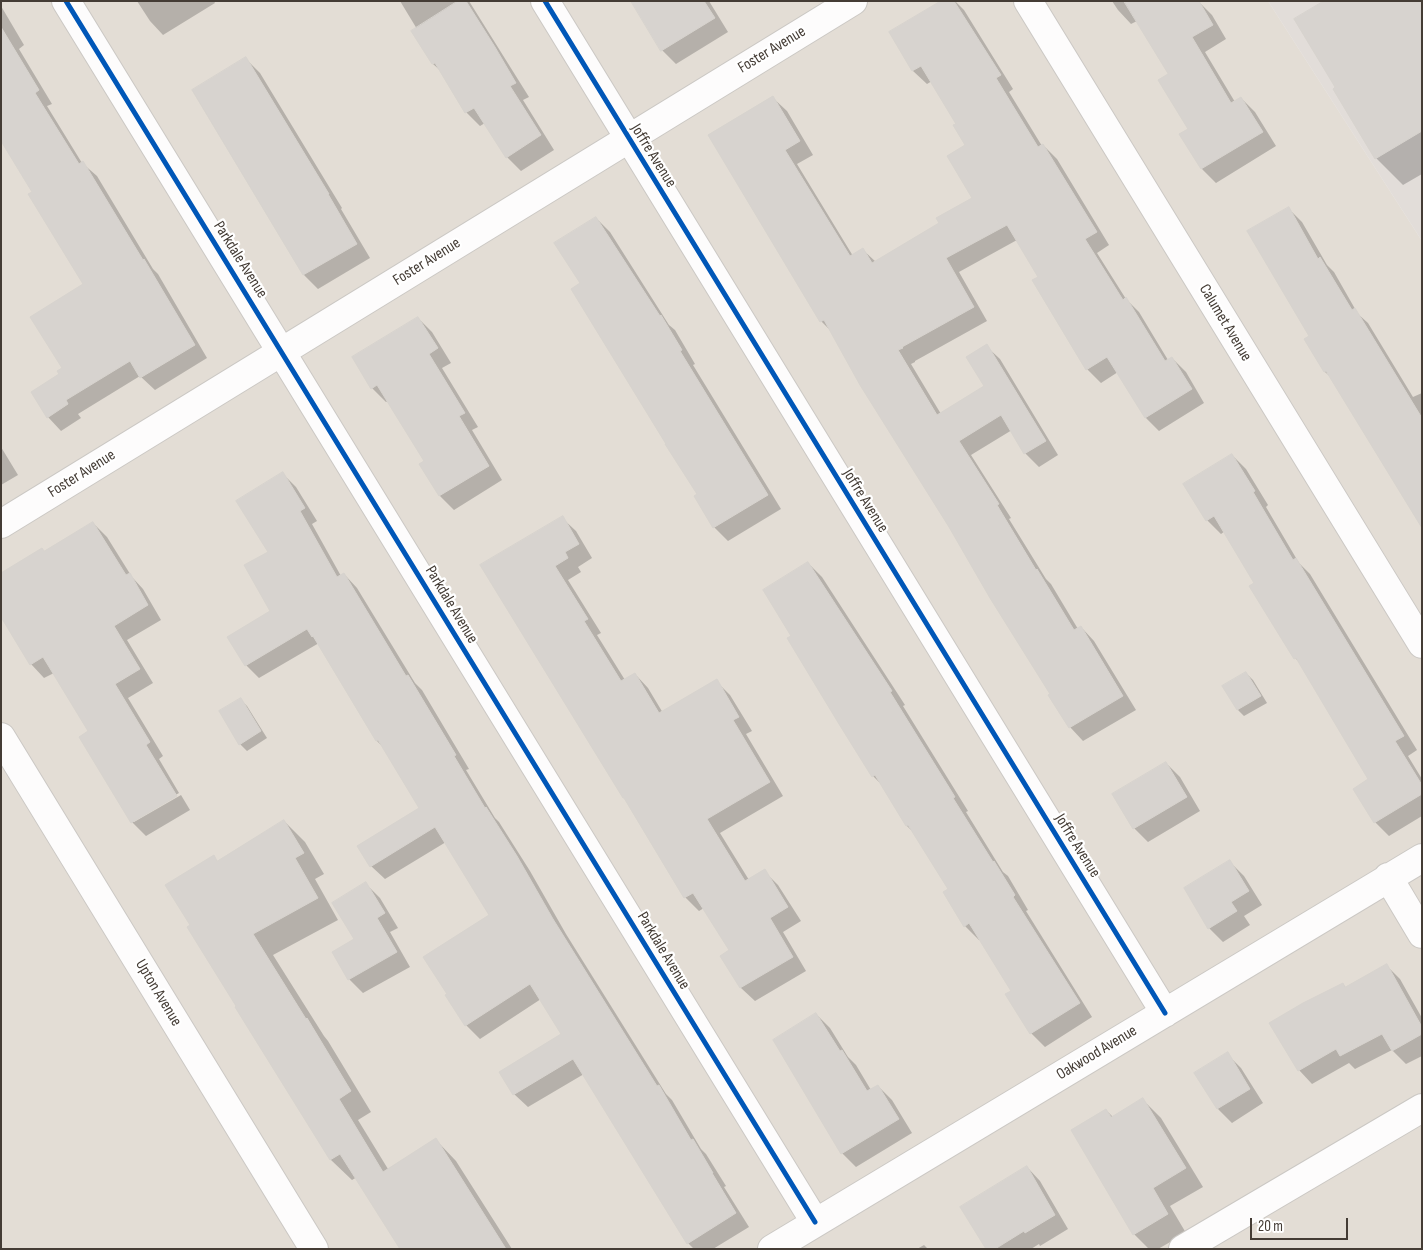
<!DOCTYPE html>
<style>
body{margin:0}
#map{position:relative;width:1423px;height:1250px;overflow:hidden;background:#efece8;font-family:"Sofia Sans Condensed",sans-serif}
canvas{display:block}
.frame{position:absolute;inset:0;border:2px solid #443c35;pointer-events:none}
.scale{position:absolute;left:1250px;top:1218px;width:98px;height:22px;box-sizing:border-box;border:2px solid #443c35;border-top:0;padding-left:6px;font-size:15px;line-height:18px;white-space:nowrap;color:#443c35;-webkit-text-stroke:4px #fff;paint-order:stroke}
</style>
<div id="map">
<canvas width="1423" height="1250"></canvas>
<div class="frame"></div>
<div class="scale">20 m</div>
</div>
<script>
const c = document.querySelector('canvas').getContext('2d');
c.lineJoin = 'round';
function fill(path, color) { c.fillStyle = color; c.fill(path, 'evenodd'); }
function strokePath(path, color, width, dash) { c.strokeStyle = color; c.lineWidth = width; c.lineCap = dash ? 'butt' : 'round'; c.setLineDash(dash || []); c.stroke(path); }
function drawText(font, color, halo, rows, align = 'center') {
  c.font = font + ' "Sofia Sans Condensed",sans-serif'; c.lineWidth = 4.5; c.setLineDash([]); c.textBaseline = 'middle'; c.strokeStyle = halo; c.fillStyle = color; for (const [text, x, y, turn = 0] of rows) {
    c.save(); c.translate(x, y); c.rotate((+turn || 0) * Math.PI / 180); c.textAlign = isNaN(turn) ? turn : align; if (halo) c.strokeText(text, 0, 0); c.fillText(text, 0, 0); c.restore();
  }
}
const residential = new Path2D(`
 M1 1H1268L1422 241V1249H1Z`);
const industrial = new Path2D(`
 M1268 1H1422V241Z`);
const shadow = new Path2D(`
 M137 1H214L215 3 163 35 150 21Z
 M400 1H469L529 97 523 100 554 150 521 171 507 157 485 123 480 126 466 112 443 73 433 64 417 29Z
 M632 1H709L728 32 676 64 662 50Z
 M943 1H955L964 10 1013 89 1009 92 1042 146 1043 145 1057 159 1109 245 1097 253 1126 299 1139 312 1168 360 1172 358 1186 372 1204 403 1159 431 1146 418 1118 372 1101 383 1087 369 1040 277 1017 240 959 272 987 321 915 361V362L911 364 941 414 985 386 986 346 1000 359 1058 455 1039 467 1025 453 1012 430 971 455 1011 518 1009 519 1046 579 1051 584 1078 629 1081 627 1094 641 1136 710 1083 741 1070 727 1052 694 832 332 821 321 773 98 787 111 813 155 797 164 853 256 863 250 876 262 941 224 973 198 967 145 958 124 932 81 927 84 913 71 891 33Z
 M1112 1H1198L1212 15 1226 39 1205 52 1235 102 1241 98 1255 112 1276 146 1216 183 1202 169 1181 135 1189 130 1169 74 1137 21 1131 24 1118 10Z
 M1422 1V174L1403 185 1376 158 1337 88Z
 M1 6 24 45 19 49 52 104 47 106 82 163 97 176 153 269 158 274 207 358 155 390 140 376 78 414 81 418 61 431 48 417 60 374 64 368 85 284 34 192 1 139Z
 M246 59 260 73 342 208 341 209 370 258 318 289 304 275 193 91Z
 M1289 209 1302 222 1327 265 1334 272 1358 314 1368 323 1413 397 1422 393V526L1333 379 1325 372 1306 339 1311 336Z
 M596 218 610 232 669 325 675 330 695 364 693 365 781 509 728 541 714 527 698 495 581 283Z
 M418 318 432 332 451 363 442 368 478 427 472 430 502 480 454 510 440 496 421 464 426 462 388 401 386 402 372 388Z
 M1 447 18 475 1 485Z
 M1232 455 1246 469 1268 505 1266 507 1299 563 1310 574 1417 750 1408 756 1422 779V816L1389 836 1375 822 1370 780 1303 666 1295 658 1256 584 1225 531 1221 534 1207 520Z
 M283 474 296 487 317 521 312 524 341 576 344 574 357 588 415 683 422 690 469 769 466 770 495 818 499 822 530 871 566 934 666 1094 672 1100 701 1149 706 1154 726 1186 724 1187 749 1227 713 1249H694L688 1243 584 1074 528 1107 514 1094 563 1035 541 999 480 1039 466 1025 490 916 446 842 385 879 371 866 421 808 384 748 377 741 319 643 259 678 246 665 272 612 269 552Z
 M562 518 576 531 592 558 578 567 581 572 568 580 601 633 597 635 625 680 635 674 648 688 663 713 716 681 730 695 752 731 746 734 783 796 720 833 749 880 764 871 778 885 801 921 783 932 806 971 755 1001 741 988 722 956 731 951 704 908 699 911 685 897 628 802 482 566Z
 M93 523 107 537 132 577 143 589 161 620 127 640 153 683 128 698 163 756 159 759 179 793 134 819V822L181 795 190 810 146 836 132 822 90 732 54 673 44 678 31 664 44 552Z
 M808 563 822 577 905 705 903 706 968 811 966 812 1003 872 1008 876 1028 910 1026 911 1092 1017 1045 1047 1031 1033 1013 991 980 939 979 940 965 926 950 890 915 834 907 826 884 787 873 776 840 723 793 636Z
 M1246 673 1253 680 1267 703 1244 716 1238 710Z
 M241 700 247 706 267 738 247 751 240 744Z
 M1166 763 1180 777 1200 811 1148 842 1134 828Z
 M284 821 305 842 324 874 315 879 338 920 273 955 324 1036 328 1041 371 1112 358 1120 388 1169 436 1140 456 1161 512 1249H401L357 1177 352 1180 331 1160 237 1007 192 926 213 857 218 862Z
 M1230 862 1244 876 1262 905 1244 916 1250 925 1223 942 1209 928Z
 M366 884 380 898 398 928 390 932 410 967 363 993 349 979Z
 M1386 965 1400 979 1422 1018V1056L1406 1064 1392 1050 1355 1069 1349 1063 1312 1084 1299 1070 1343 984 1346 988Z
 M816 1014 830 1028 848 1057 856 1065 871 1090 878 1086 892 1100 912 1133 856 1167 842 1153Z
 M1227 1054 1241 1068 1263 1103 1232 1123 1218 1109 1196 1073Z
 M1143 1100 1161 1118 1203 1187 1170 1206 1186 1233 1158 1249H1149L1134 1234 1106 1110 1113 1117Z
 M1027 1167 1040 1181 1068 1229 1040 1246 1039 1244 1031 1249H987Z
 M924 1245 928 1249H917Z`);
const building = new Path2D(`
 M458 1H466L495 47 516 83 510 86 541 135 506 158 474 108 465 113 435 63 432 64 411 31Z
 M631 1H704L715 18 661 51Z
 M941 1H954L1001 75 996 78 1038 147 1043 144 1097 232 1085 239 1123 300 1126 297 1165 361 1172 357 1192 389 1145 418 1107 357 1086 370 1032 280 1038 277 1007 225 946 258 974 307 902 347 903 348 898 350 937 415 984 386 966 357 987 344 1046 441 1024 454 1001 415 959 441 999 504 997 505 1036 570 1037 569 1074 630 1081 626 1123 696 1069 728 1048 695 1050 694 990 598 949 527 860 385 824 320 820 322 708 135 773 96 800 141 785 150 850 256 863 248 872 263 939 223 936 218 972 198 947 156 965 145 953 125 956 124 921 66 912 71 889 32Z
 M1124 1H1199L1213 25 1192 37 1231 103 1241 97 1263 132 1201 169 1179 134 1188 129 1158 80 1168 74Z
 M1324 1H1422V131L1375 159 1333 89 1335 87 1294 19Z
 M1 27 39 90 35 93 79 164 83 161 143 260 144 259 195 345 140 378 130 361 66 400 68 404 47 418 31 392 59 374 57 371 62 368 30 317 83 284 28 194 32 192 1 141Z
 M246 57 329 194H328L357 244 303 275 192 90Z
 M1289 207 1318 259 1320 257 1352 310 1355 308 1422 418V528L1326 371 1324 372 1304 339 1309 336 1247 231Z
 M596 217 660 316 661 315 682 350 680 351 768 495 713 528 694 496 697 494 665 444H666L571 289 580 283 554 243Z
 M418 317 438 348 429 354 465 413 459 416 489 466 439 496 419 464 424 461 377 385 371 389 352 357Z
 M1232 454 1255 491 1253 492 1293 560 1296 558 1404 736 1395 741 1422 785V794L1374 823 1353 789 1368 779 1296 658 1294 659 1249 586 1254 583 1214 516 1206 521 1183 484Z
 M283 472 305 508 300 511 337 577 344 573 406 676 408 675 456 755 454 756 485 808 486 807 517 856 553 919 657 1086 659 1085 691 1140 693 1139 713 1173H712L736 1213 687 1244 573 1059 513 1095 499 1072 561 1034 530 984 465 1026 445 995 447 994 423 957 489 915 435 827 370 867 357 846 419 808 378 740 376 741 313 636 312 637 307 629 245 666 227 637 270 611 244 565 268 552 236 501Z
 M563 516 579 544 565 552 568 558 555 566 588 619 584 621 621 681 635 673 659 713 717 679 739 717 733 720 770 782 707 819 745 881 765 869 788 907 770 918 793 957 740 988 720 956 729 950 693 893 684 898 624 798H623L480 565Z
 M93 522 126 575 130 573 148 605 114 626 140 669 115 684 150 742 146 745 177 796 131 823 79 737 88 731 43 657 30 665 1 617V573L42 548 44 551Z
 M808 562 892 691 890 692 955 797 953 798 993 862 994 861 1015 895 1013 897 1080 1003 1030 1034 1005 994 1011 991 969 923 964 927 943 892 948 889 908 825 906 826 875 775 872 777 839 724 787 638 791 636 763 590Z
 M1246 672 1261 696 1237 710 1222 686Z
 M241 698 261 731 239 745 219 711Z
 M1166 762 1187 797 1133 829 1112 794Z
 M284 820 304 853 295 858 318 898 253 934 306 1019 307 1018 351 1091 339 1099 383 1172 436 1138 506 1249H400L340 1154 330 1160 235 1007 236 1006 187 927 190 925 165 885 214 855 217 861Z
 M1230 860 1249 891 1231 902 1237 911 1208 929 1184 888Z
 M366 882 385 913 377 918 397 952 348 980 332 952 354 939 332 903Z
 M1387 964 1422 1027V1034L1392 1051 1382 1034 1340 1056 1336 1049 1298 1071 1269 1023 1303 1003 1343 983 1345 987Z
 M816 1013 840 1051 842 1050 867 1091 878 1085 899 1119 841 1154 773 1040Z
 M1228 1052 1250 1089 1217 1109 1194 1073Z
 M1143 1098 1186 1168 1153 1188 1168 1214 1133 1235 1071 1130 1106 1109 1111 1117Z
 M1027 1166 1055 1215 1025 1233 1024 1231 995 1249H986L960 1207Z`);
const minor = new Path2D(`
 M66 1 815 1222
 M545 1 1165 1013
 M1028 1 1422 644
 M1 524 853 1
 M1 737 314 1249
 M1388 877 1422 934
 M772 1249 1422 858
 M1183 1249 1422 1108`);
const cycleway = new Path2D(`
 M66 1 815 1222
 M545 1 1165 1013`);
const streetNames = [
 ["Foster Avenue",772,50,-31],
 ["Joffre Avenue",653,156,58],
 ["Parkdale Avenue",240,260,58],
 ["Foster Avenue",427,262,-32],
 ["Calumet Avenue",1225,323,59],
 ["Foster Avenue",82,474,-32],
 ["Joffre Avenue",865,501,58],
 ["Parkdale Avenue",451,605,59],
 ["Joffre Avenue",1077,846,58],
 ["Parkdale Avenue",663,951,59],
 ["Upton Avenue",158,993,59],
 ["Oakwood Avenue",1097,1053,-31]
];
fill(residential, '#e3ddd5');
fill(industrial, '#e2ddd9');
fill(shadow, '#0003');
fill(building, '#d7d3cf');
strokePath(building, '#d7d3ce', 1);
strokePath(minor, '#cbc8c4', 30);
strokePath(minor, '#fdfcfc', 28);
strokePath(cycleway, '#0057b8', 5);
drawText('16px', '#443c35', '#fff', streetNames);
</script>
